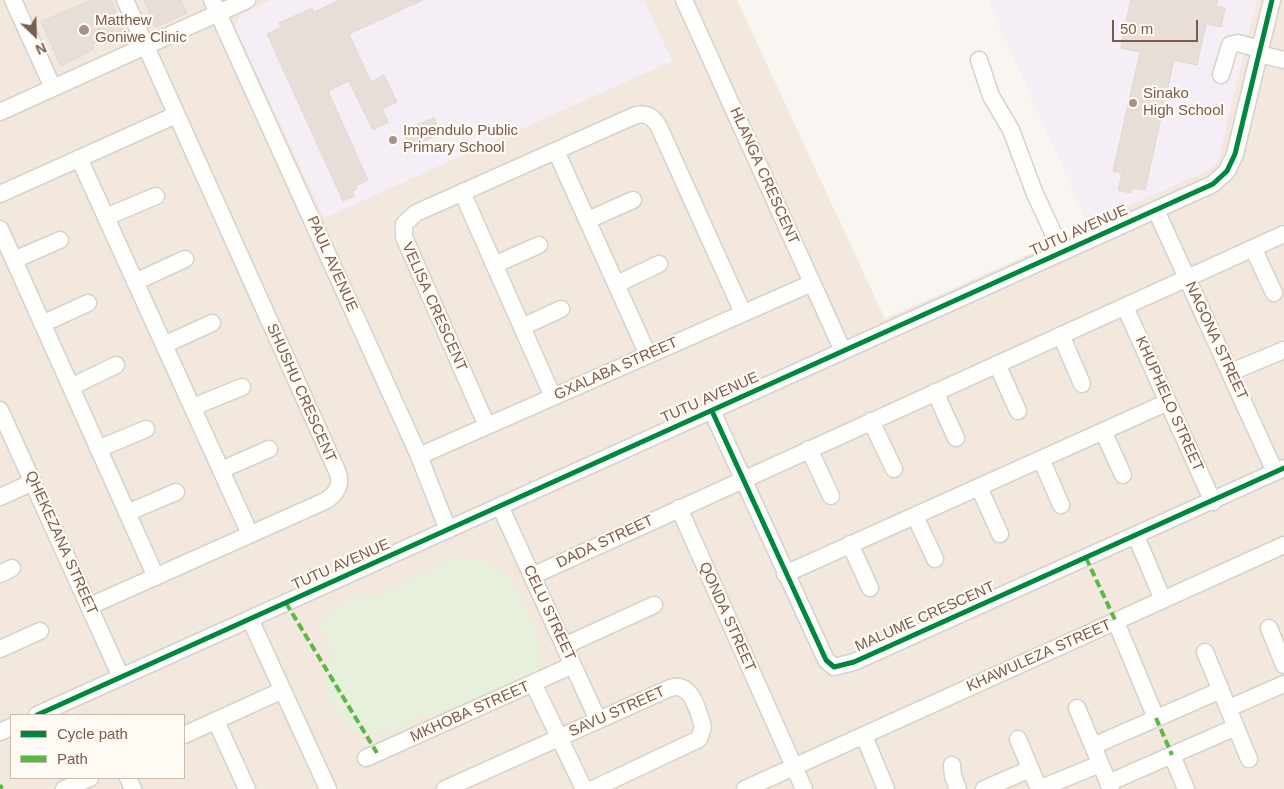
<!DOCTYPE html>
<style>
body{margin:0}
#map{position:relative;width:1284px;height:789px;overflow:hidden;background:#f9f5f0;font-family:Helvetica,sans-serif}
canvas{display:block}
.legend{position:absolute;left:10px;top:714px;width:175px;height:65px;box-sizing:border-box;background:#fffaf3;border:1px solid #cabbb1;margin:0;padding:6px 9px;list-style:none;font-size:15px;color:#7a5c4d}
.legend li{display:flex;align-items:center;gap:10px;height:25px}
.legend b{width:25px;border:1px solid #cabbb1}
.north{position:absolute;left:10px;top:10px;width:50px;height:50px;-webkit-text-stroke:4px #fffaf3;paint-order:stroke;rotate:156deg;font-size:14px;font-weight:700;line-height:20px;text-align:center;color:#7a5c4d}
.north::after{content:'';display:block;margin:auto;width:18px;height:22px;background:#7a5c4d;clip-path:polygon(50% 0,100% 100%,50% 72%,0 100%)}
.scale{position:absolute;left:1112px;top:20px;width:86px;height:22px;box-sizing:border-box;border:2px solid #7a5c4d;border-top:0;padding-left:6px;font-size:15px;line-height:18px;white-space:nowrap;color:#7a5c4d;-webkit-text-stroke:4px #fffaf3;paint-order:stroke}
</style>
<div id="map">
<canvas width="1284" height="789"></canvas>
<ul class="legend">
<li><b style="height:6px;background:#00873e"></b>Cycle path</li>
<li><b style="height:6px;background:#58b947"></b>Path</li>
</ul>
<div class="north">N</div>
<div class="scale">50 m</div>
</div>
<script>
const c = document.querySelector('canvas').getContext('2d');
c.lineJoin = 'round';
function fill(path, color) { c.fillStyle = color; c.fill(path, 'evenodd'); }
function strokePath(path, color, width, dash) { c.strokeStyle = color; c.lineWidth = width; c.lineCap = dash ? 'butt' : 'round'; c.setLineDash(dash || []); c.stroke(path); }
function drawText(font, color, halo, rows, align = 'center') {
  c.font = font + ' Helvetica,sans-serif'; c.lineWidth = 4.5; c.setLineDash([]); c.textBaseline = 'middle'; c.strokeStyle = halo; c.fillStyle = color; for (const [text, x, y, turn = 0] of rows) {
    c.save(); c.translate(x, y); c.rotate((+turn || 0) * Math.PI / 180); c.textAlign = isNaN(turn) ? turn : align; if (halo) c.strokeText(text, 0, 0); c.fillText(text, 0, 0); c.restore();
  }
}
const residential = new Path2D(`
 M0 0H737L885 319 1090 227 988 0H1284V789H0ZM11 715H184V778H11Z`);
const education = new Path2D(`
 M272 0H644L672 61 324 218 235 26 241 14Z
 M988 0H1257L1218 161 1211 169 1089 224Z`);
const green = new Path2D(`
 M454 558 485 561 512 580 537 633 542 666 535 675 440 714C435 714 429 713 424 715 417 716 410 722 404 725 373 739 349 739 333 706 323 685 324 676 333 655L327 638 319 626 332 610 358 597 383 594Z`);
const building = new Path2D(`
 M91 0H111L124 30 92 44 94 49 61 66 41 22Z
 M144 0H181L187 13 156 27Z
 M340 0H423L349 34 371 82 384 75 397 102 382 109 388 122 373 130 349 81 328 91 368 180 355 186 357 189 352 191 355 196 343 201 267 34 281 27 279 23 312 8 313 12Z
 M1131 0H1218L1216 6 1225 8 1221 27 1206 24 1197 65 1174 60 1145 190 1132 188 1130 193 1118 190 1122 173 1113 171 1140 52 1121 48Z
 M434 118 441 134 409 148 402 132Z`);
const minor = new Path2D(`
 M13 0 53 88
 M212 0 419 456 448 530
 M684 0 843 351
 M1259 54 1284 60
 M979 60 991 96 1011 130 1035 194 1062 252
 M1221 75 1230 45 1238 43 1260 49
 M0 112 247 0
 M556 151 648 355
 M79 158 250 534
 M462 192 553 397
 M0 194 176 115
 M1156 210 1275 472
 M106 217 156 196
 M588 220 633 200
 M0 229 156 577
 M1253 248 1274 293
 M14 260 60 240
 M494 265 539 245
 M135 282 185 259
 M617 284 659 264
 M1125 307 1213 502
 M42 324 88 303
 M522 327 561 309
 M1061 335 1082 384
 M164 345 212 323
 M997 364 1018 411
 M1231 372 1284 350
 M71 387 116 365
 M935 392 956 438
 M193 407 242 387
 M0 410 121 677
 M712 411 826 660 834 667 854 662 1284 468
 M871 421 894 469
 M487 426 404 237V224L416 213 636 115C648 113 653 117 659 127L743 313
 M1103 431 1123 475
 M98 449 146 429
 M809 449 831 496
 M419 456 812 283
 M1041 459 1061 505
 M221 470 269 449
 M979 487 1000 534
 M0 497 33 482
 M500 506 598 720
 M679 508 804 789
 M127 513 176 492
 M915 516 935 559
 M1136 536 1163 600
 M850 544 870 588
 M0 574 12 568
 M785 574 1168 402
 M532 576 1284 234
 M90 606 325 501C336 494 342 486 338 473L125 0
 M250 619 328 789
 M1116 622 1156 718
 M1269 628 1284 665
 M564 646 654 605
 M0 649 40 631
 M1205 652 1249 759
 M533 683 584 789
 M1077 708 1111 789
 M1229 708 1284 684
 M37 715 1213 184 1227 171 1235 154 1272 0
 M216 721 247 789
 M0 732 11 727
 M184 735 283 690
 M864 736 886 789
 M1018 739 1039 789
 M1093 746 1221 690
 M1172 755 1186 789
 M366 758 573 665
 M952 765 953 776 958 789
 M128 778 133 789
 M1108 783 1236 727
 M64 789 90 778
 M445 789 670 688C692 681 698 711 703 727L699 739 593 789
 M745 789 1284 545
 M984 789 1030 769
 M1039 789 1100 764`);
const quiet = new Path2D(`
 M1086 558 1116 622
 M286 603 377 753
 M1156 718 1172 755
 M0 785 2 789`);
const cycleway = new Path2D(`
 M712 411 826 660 834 667 854 662 1284 468
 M37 715 1213 184 1227 171 1235 154 1272 0`);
const markers = [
 [84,30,6,"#a69286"],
 [1133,103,5,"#a69286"],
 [393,140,5,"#a69286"]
];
const poiNames = [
 ["Matthew",95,21],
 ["Goniwe Clinic",95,38],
 ["Sinako",1143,94],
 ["High School",1143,111],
 ["Impendulo Public",403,131],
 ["Primary School",403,148]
];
const streetNames = [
 ["HLANGA CRESCENT",764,176,66],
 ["TUTU AVENUE",1079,231,-24],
 ["PAUL AVENUE",332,264,66],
 ["VELISA CRESCENT",434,307,66],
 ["NAGONA STREET",1216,341,65],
 ["GXALABA STREET",616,369,-24],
 ["SHUSHU CRESCENT",301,393,66],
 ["TUTU AVENUE",710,398,-24],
 ["KHUPHELO STREET",1169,404,66],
 ["DADA STREET",605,542,-25],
 ["QHEKEZANA STREET",61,543,66],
 ["TUTU AVENUE",341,565,-24],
 ["CELU STREET",549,613,65],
 ["QONDA STREET",727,617,66],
 ["MALUME CRESCENT",925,617,-24],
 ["KHAWULEZA STREET",1039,656,-24],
 ["MKHOBA STREET",470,712,-24],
 ["SAVU STREET",617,712,-24]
];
fill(residential, '#f2e8de');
fill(education, '#f6eef6');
fill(green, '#e7f0db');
fill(building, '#e6ded7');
strokePath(building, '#e2d8d2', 1);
strokePath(minor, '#d7d1cb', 19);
strokePath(minor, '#fefefd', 16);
strokePath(quiet, '#58b947', 4, [8, 4]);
strokePath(cycleway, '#00873e', 5);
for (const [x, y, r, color] of markers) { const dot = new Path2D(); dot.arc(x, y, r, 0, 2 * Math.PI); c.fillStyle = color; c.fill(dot); strokePath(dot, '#fffaf3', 2); }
drawText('15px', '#7a5c4d', '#fffaf3', poiNames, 'left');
drawText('15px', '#7a5c4d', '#fffaf3', streetNames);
</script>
